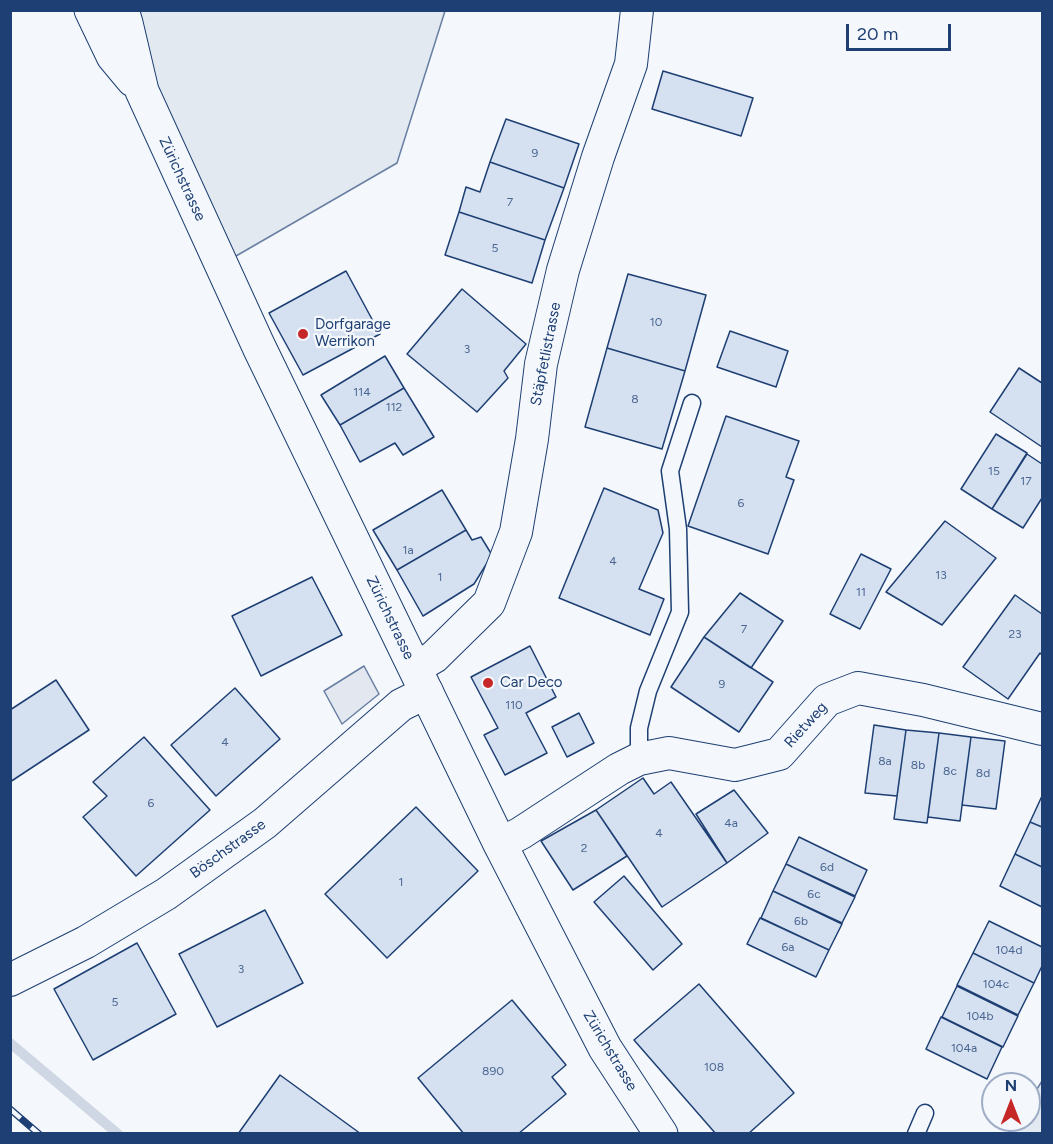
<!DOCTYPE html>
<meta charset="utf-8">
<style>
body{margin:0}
#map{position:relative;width:1053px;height:1144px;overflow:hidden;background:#f4f7fb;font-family:Figtree,sans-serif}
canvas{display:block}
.frame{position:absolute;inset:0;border:12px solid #1d3f73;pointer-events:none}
.north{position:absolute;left:981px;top:1072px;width:60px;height:60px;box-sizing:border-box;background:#f4f7fb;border:2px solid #9eadc5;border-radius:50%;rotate:0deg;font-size:16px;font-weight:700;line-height:24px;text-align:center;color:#1d3f73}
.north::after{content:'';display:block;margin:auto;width:21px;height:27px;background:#c62828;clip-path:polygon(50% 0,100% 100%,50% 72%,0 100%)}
.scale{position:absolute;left:846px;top:24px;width:105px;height:27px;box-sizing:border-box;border:3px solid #1d3f73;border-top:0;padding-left:8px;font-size:18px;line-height:21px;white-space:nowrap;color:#1d3f73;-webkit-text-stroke:4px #f4f7fb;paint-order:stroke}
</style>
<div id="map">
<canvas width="1053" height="1144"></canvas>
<div class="frame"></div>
<div class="north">N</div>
<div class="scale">20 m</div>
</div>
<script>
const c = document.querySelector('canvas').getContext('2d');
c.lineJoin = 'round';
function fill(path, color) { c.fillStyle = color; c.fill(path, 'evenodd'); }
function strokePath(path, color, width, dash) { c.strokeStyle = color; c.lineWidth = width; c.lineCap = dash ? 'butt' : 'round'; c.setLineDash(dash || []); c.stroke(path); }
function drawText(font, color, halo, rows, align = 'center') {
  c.font = font + ' Figtree,sans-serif'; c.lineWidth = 4.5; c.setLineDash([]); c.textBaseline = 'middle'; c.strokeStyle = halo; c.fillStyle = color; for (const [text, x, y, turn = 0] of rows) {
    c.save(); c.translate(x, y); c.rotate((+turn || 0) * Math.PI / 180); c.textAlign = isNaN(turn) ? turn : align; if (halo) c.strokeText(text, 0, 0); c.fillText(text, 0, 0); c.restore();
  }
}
const green = new Path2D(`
 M121 11H445L397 163 217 267Z
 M1042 1081V1133H1008L1017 1120H1029V1102Z`);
const parking = new Path2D(`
 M364 666 379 694 342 724 324 691Z`);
const stream = new Path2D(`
 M10 1043 118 1134`);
const building = new Path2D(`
 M663 71 753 98 741 136 652 109Z
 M506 119 579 144 564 188 490 162Z
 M490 162 564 188 545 240 459 212 466 187 480 192Z
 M459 212 545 240 532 283 445 255Z
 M346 271 380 334 303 375 269 313Z
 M628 274 706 295 685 371 607 348Z
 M462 289 526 344 504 371 508 378 477 412 407 354Z
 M730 331 788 351 776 387 717 367Z
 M607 348 685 371 662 449 585 427Z
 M385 356 404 388 340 425 321 395Z
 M1019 368 1042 383V447L990 412Z
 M404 388 434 437 403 455 395 443 360 462 340 425Z
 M726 416 799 441 786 477 794 480 768 554 688 526Z
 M996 434 1027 453 992 509 961 489Z
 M1027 454 1042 464V498L1023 528 992 509Z
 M604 488 658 510 663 533 639 589 664 599 650 635 559 598Z
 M442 490 466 530 397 570 373 530Z
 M945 521 996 558 942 625 886 592Z
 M466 530 472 540 481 537 492 555 474 584 423 616 397 570Z
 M861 554 891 569 860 629 830 614Z
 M312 577 342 635 261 676 232 616Z
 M740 593 783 621 751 668 704 637Z
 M1015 595 1042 614V655L1040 653 1008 699 963 667Z
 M704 637 773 682 739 732 671 687Z
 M530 646 556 697 526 713 547 753 505 775 484 735 498 728 471 677Z
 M56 680 89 730 10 782V710Z
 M235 688 280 739 216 796 171 745Z
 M579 713 594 743 567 757 552 727Z
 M874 725 906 730 897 796 865 793Z
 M906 730 939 733 927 823 894 819Z
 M939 733 971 737 960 821 928 817Z
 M144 737 210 810 136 876 83 817 107 796 93 782Z
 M971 737 1005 741 996 809 962 805Z
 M643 778 654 794 671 782 727 863 662 907 596 810Z
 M734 790 768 833 727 863 696 814Z
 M1042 796V827L1030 822Z
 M416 807 478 871 387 958 325 894Z
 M596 810 627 856 573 890 541 841Z
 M1030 822 1042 827V867L1015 854Z
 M799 837 867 870 855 896 786 864Z
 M1015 854 1042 867V907L1000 886Z
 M786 864 855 897 842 923 773 891Z
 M624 876 682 944 653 970 594 902Z
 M773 891 842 924 829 950 761 918Z
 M265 910 303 983 217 1027 179 954Z
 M760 918 829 950 816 977 747 944Z
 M989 921 1042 947V966L1034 983 973 953Z
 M137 943 176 1014 93 1060 54 989Z
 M973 953 1034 983 1018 1015 957 985Z
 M699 984 794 1093 748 1134H716L634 1040Z
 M957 986 1018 1016 1003 1047 942 1017Z
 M512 1000 566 1065 552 1077 566 1094 518 1134H464L418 1078Z
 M941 1017 1002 1047 987 1079 926 1049Z
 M280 1075 361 1134H238Z`);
const service = new Path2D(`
 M639 759V728L648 691 680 612 678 529 670 471 692 403
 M916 1134 925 1113`);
const minor = new Path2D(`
 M415 668 434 657 489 603 516 532 532 439 541 364 563 270 598 157 631 64 637 10
 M500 844 521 833 619 769 639 759 669 753 735 765 779 754 827 700 858 688 923 700 1042 729
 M10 980 86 942 166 894 265 823 401 705 427 692`);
const secondary = new Path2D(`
 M91 10 113 56 133 80
 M122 10 126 23 142 91 259 347 500 844 605 1048 661 1134`);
const rail = new Path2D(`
 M10 1109 39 1134`);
const markers = [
 [303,334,6,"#c62828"],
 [488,683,6,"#c62828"]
];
const numberNames = [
 ["9",535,153],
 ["7",510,202],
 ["5",495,248],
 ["10",656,322],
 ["3",467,349],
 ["114",362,392],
 ["8",635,399],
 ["112",394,407],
 ["15",994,471],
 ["17",1026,481],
 ["6",741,503],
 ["1a",408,550],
 ["4",613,561],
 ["13",941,575],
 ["1",440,577],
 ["11",861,592],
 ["7",744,629],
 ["23",1015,634],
 ["9",722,684],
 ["110",514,705],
 ["4",225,742],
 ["8a",885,761],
 ["8b",918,765],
 ["8c",950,771],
 ["8d",983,773],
 ["6",151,803],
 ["4a",731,823],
 ["4",659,833],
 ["2",584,848],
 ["6d",827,867],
 ["1",401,882],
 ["6c",814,894],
 ["6b",801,921],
 ["6a",788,947],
 ["104d",1009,950],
 ["3",241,969],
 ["104c",996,984],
 ["5",115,1002],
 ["104b",980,1016],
 ["104a",964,1048],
 ["108",714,1067],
 ["890",493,1071]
];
const streetNames = [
 ["Zürichstrasse",182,179,65],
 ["Stäpfetlistrasse",546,354,-79],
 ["Zürichstrasse",390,618,64],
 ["Rietweg",806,725,-48],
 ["Böschstrasse",228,849,-36],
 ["Zürichstrasse",610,1051,59]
];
const poiNames = [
 ["Dorfgarage",315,325],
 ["Werrikon",315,342],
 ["Car Deco",500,683]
];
fill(green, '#e3e9f0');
strokePath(green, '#687fa3', 1.5);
fill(parking, '#e3e8f0');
strokePath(parking, '#687fa3', 1.5);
strokePath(stream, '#cfd7e4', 10);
fill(building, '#d5e0f0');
strokePath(building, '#1d3f73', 1.5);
strokePath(service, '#1d3f73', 19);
strokePath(minor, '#1d3f73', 34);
strokePath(secondary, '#1d3f73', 35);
strokePath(service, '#f4f7fb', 16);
strokePath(minor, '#f4f7fb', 32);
strokePath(secondary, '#f4f7fb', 33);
strokePath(rail, '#1d3f73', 7);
strokePath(rail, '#f4f7fb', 4.5, [14]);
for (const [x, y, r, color] of markers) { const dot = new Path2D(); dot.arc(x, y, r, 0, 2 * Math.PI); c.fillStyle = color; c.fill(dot); strokePath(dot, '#f4f7fb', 2); }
drawText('12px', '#4b6792', null, numberNames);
drawText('15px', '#1d3f73', '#f4f7fb', streetNames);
drawText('15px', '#1d3f73', '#f4f7fb', poiNames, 'left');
</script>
